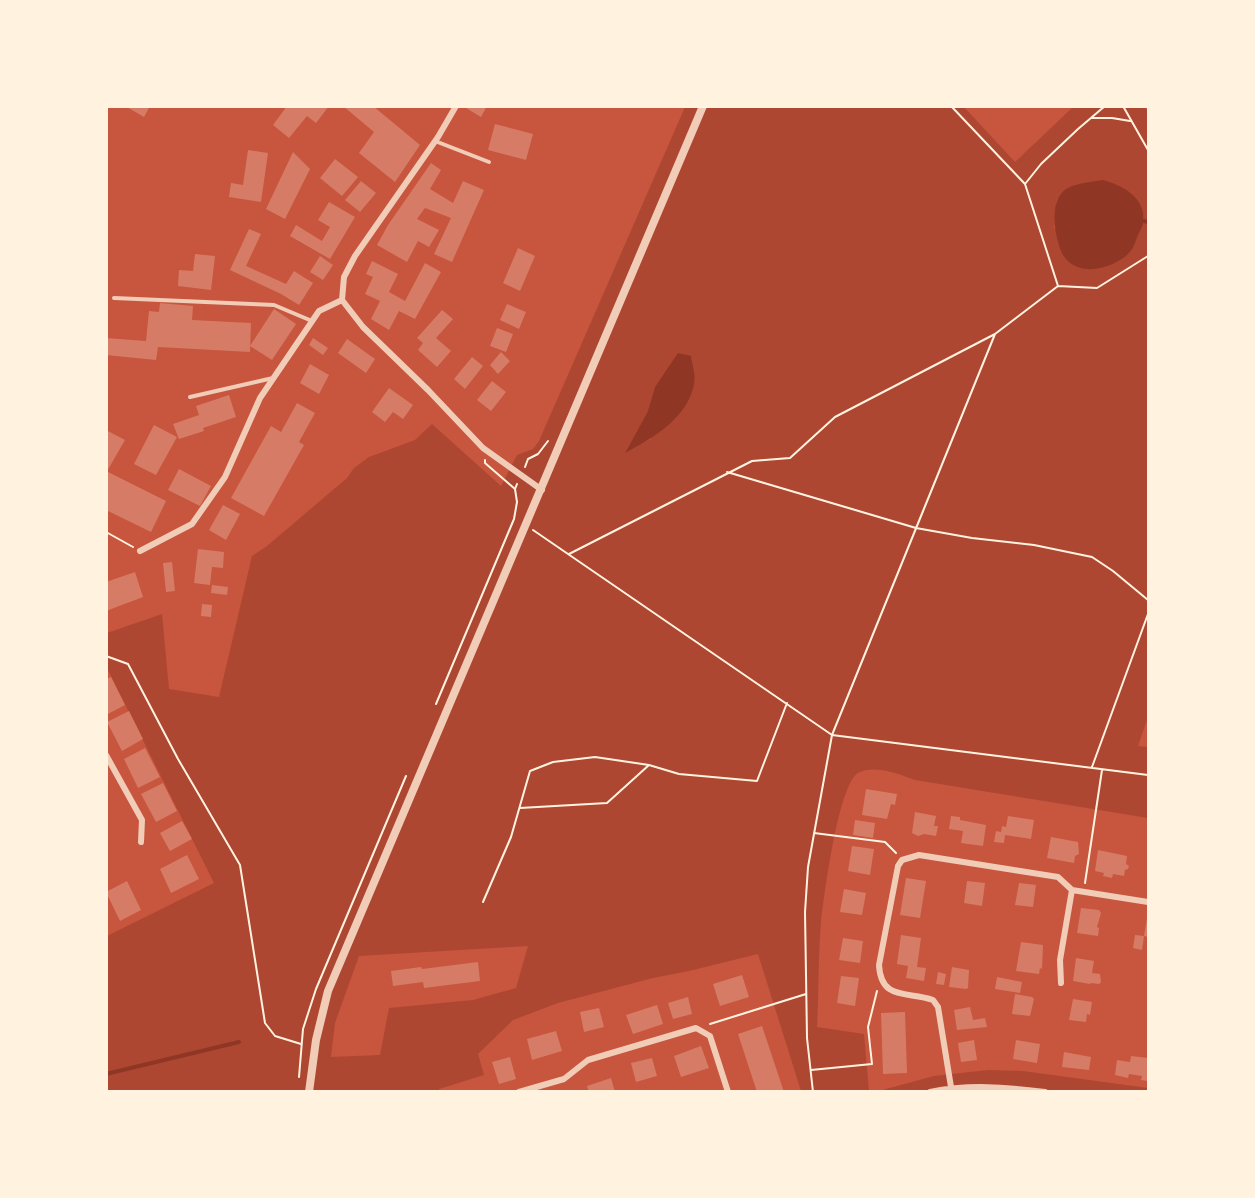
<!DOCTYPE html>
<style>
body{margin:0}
#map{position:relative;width:1255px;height:1198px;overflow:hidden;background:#c8553d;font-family:"Fira Sans",sans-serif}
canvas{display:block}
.frame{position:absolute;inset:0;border:108px solid #fff3e0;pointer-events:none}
</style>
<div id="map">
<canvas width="1255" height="1198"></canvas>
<div class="frame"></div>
</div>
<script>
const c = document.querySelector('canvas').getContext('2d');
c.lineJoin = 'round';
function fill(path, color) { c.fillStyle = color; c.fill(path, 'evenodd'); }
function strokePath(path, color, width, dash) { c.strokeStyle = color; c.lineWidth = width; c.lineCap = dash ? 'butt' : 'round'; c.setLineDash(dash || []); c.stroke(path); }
const green = new Path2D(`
 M685 107H964L1015 162 1073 107H1144L1148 111V717L1138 746 1148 747V818L915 780C900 774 873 764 858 773 838 785 824 897 821 922 818 957 819 992 817 1027L864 1034 869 1091H801L758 954 689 971 653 978 558 1003 513 1020 478 1054 484 1075 439 1089V1091H107V936L214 883 107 668V633L162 614 169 689 219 697 252 556 267 546 347 478 354 468 369 457 415 440 432 424 501 486 517 455 533 449 539 441ZM1102 180 1054 229 1057 200 1067 189ZM648 411 651 439 626 451ZM528 946 516 988 473 1000 389 1008 380 1055 331 1057 335 1023 359 956Z
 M988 1070 1023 1071 1148 1088V1092H875L934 1076Z`);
const water = new Path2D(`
 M1102 180C1121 184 1147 198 1143 222 1143 226 1140 231 1138 235 1136 240 1134 247 1130 252 1111 272 1068 280 1059 245 1054 229 1050 200 1066 189 1076 183 1092 182 1102 180Z
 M678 353 691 356C692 364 696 376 694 384 688 418 653 438 625 453L648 411 655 387Z`);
const stream = new Path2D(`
 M1144 221 1148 222
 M106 1074 239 1042`);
const building = new Path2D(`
 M125 106H150L144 117Z
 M287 106H329L316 123 307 116 289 138 273 125Z
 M343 106H373L420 145 395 182 359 153 374 132Z
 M467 106H487L481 117 466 108Z
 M495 124 533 134 526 160 488 150Z
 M248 150 268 153 261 202 229 197 231 183 243 185Z
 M293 152 310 169 285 219 266 209Z
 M335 159 358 177 342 196 320 178Z
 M431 163 441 170 430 189 453 203 463 181 484 190 452 262 434 254 451 218 425 208 417 219 439 230 429 247 418 241 407 262 377 245 388 225Z
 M361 181 376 193 360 212 345 200Z
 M329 202 355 217 330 259 290 236 296 225 322 241 330 227 318 220Z
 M249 229 261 234 246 266 286 284 294 271 313 283 299 305 281 294 230 270Z
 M518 248 535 256 520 291 503 283Z
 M195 254 215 256 211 290 178 286 179 270 193 271Z
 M320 256 333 265 323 280 310 272Z
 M372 261 398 274 389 292 405 301 425 263 441 272 415 319 399 311 389 330 371 319 380 301 365 294 373 277 366 274Z
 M160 303 193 306 192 320 251 323 250 352 158 347 156 360 106 355V338L146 341 149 311 159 312Z
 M507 304 526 312 519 329 500 320Z
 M274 309 296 324 272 360 250 346Z
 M442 310 453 319 436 338 451 351 437 367 418 350 423 343 417 338Z
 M497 328 513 334 506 352 490 346Z
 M313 338 328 348 323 355 309 345Z
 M347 339 375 359 366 373 338 353Z
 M501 352 510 361 498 374 490 365Z
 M472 357 483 366 465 389 454 379Z
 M310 364 329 375 319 394 300 383Z
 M492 381 506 392 491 411 477 400Z
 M389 388 413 405 403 419 393 412 385 422 372 412Z
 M229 395 236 417 203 428 204 431 179 439 173 424 199 415 196 406Z
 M297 403 315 413 299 442 304 445 264 516 231 498 271 426 281 432Z
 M154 425 177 437 156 475 134 464Z
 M106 430 125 440 106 473Z
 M179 469 211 486 200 506 168 490Z
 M108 472 166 501 151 532 106 510Z
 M223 505 240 514 226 540 209 530Z
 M198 549 224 552 223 568 212 567 210 585 194 583Z
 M172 562 175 591 166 592 163 563Z
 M135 572 143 597 106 611V582Z
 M212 585 228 587 227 595 211 593Z
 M202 604 212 605 211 617 201 616Z
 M111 677 125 705 106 715V679Z
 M129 711 143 739 122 751 107 722Z
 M145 748 160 777 138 788 124 759Z
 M163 783 177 811 156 822 141 794Z
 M866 789 897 794 895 805 891 804 887 819 862 815Z
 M915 812 936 816 934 826H938L936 836 924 834 918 836 912 833Z
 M951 816 960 817V820L986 825 983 846 961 843 963 831 949 829Z
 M1008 816 1034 820 1031 839 1005 835 1004 843 994 842 996 831 1001 832 1002 826 1006 827Z
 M855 820 875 823 873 838 853 835Z
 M182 821 192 839 170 851 160 833Z
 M1051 837 1078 842 1079 854 1075 856 1074 863 1047 858Z
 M852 846 874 849 870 875 848 871Z
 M1098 850 1127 856 1126 864 1129 866 1128 869 1125 870 1124 876 1113 874 1112 878 1103 876 1104 873 1095 871Z
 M187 855 199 879 171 893 160 869Z
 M906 878 926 881 920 918 900 915Z
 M127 881 141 910 120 921 106 892Z
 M967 881 985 883 982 906 964 903Z
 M1019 883 1036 885 1033 907 1015 905Z
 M844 889 866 893 862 915 840 912Z
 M1081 908 1099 910 1101 913 1097 927 1099 928 1098 936 1077 933Z
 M1147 918 1148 937 1144 936 1142 950 1133 948 1135 935 1144 936Z
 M901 935 921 938 917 967 926 968 924 981 906 978 908 966 897 964Z
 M843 938 863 941 860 963 839 960Z
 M1021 942 1043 945 1042 969 1040 968 1039 974 1016 971Z
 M1076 958 1094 961 1092 973 1100 974 1101 982 1099 984 1091 983 1090 984 1073 981Z
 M478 962 480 981 424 988 423 982 393 986 391 971 421 967 422 969Z
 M952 967 969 970 968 988 966 989 949 987Z
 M938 972 946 974 944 985 936 984Z
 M742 975 749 997 720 1006 713 984Z
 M841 976 859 978 855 1006 837 1003Z
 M997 977 1022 982 1020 993 995 989Z
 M1015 994 1032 997 1034 999 1030 1016 1012 1014Z
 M688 997 692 1014 673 1019 668 1003Z
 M1073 999 1092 1002 1090 1015 1087 1014 1086 1022 1069 1020Z
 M657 1005 663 1024 633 1034 626 1015Z
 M970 1007 973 1020 985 1018 987 1027 957 1030 954 1010Z
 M599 1008 604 1027 584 1032 580 1012Z
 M905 1012 907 1073 883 1074 881 1013Z
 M762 1026 784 1092H757L738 1034Z
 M556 1031 562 1051 532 1060 527 1039Z
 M974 1040 977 1060 961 1062 958 1043Z
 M1016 1040 1040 1044 1037 1063 1013 1059Z
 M701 1046 709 1068 681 1077 674 1056Z
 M1064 1052 1091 1057 1089 1070 1062 1067Z
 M1131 1056 1148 1058V1081L1141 1080 1142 1076 1129 1074 1128 1078 1115 1075 1117 1060 1130 1062Z
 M510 1057 516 1079 499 1084 492 1062Z
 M652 1058 657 1076 636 1082 631 1063Z
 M611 1078 615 1092H589L587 1086Z`);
const path = new Path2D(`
 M951 106 1025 184 1041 164 1078 129 1105 106
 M1123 106 1148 150
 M1091 118H1112L1130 121
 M1058 286 1097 288 1148 256
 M485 460V463L515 489
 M525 467 528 459 538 454 548 441
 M727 472 916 528 972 538 1034 545 1092 557 1113 571 1148 600
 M533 530 832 735 1148 775
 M106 532 133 547
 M569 554 752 461 790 458 835 417 995 334 1058 286 1025 184
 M106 656 128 664 178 759 240 865 265 1023 275 1036 301 1044
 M436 704 514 519 517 502 515 489 517 484
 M1092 767 1148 614
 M520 808 607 803 649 765
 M814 833 885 842 896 853
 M1085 883 1102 770
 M483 902 511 837 530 771 553 762 595 757 649 765 679 774 757 781 787 703
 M710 1024 806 994
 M811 1070 872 1064 868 1027 877 991
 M299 1077 303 1029 316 989 406 776
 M813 1092 807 1038 805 912 808 867 832 735 995 334`);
const service = new Path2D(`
 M435 141 489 162
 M114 298 274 305 312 321
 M190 397 273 378`);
const minor = new Path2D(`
 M456 106 438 137 355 256 344 277 342 300 363 327 428 390 483 448 542 490
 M140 551 192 524 225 477 260 398 319 311 342 300
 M106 755 142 820 141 842
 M1061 983 1060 960 1072 890
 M951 1087 938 1007 933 1000C907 991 881 1001 879 965L898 866 902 860 919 855 1058 877 1072 890 1148 902
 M519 1092 564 1079 588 1060 696 1028 710 1036 728 1092
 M930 1092C968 1084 1007 1087 1045 1092`);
const tertiary = new Path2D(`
 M309 1092 316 1040 328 991 703 106`);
fill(green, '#ae4732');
fill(water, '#8f3625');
strokePath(stream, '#8f3625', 4);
fill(building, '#d67c66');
strokePath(path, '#fff3e0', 2);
strokePath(service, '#f1ccb7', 4);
strokePath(minor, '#f1ccb7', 6);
strokePath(tertiary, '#f1ccb7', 8);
</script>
